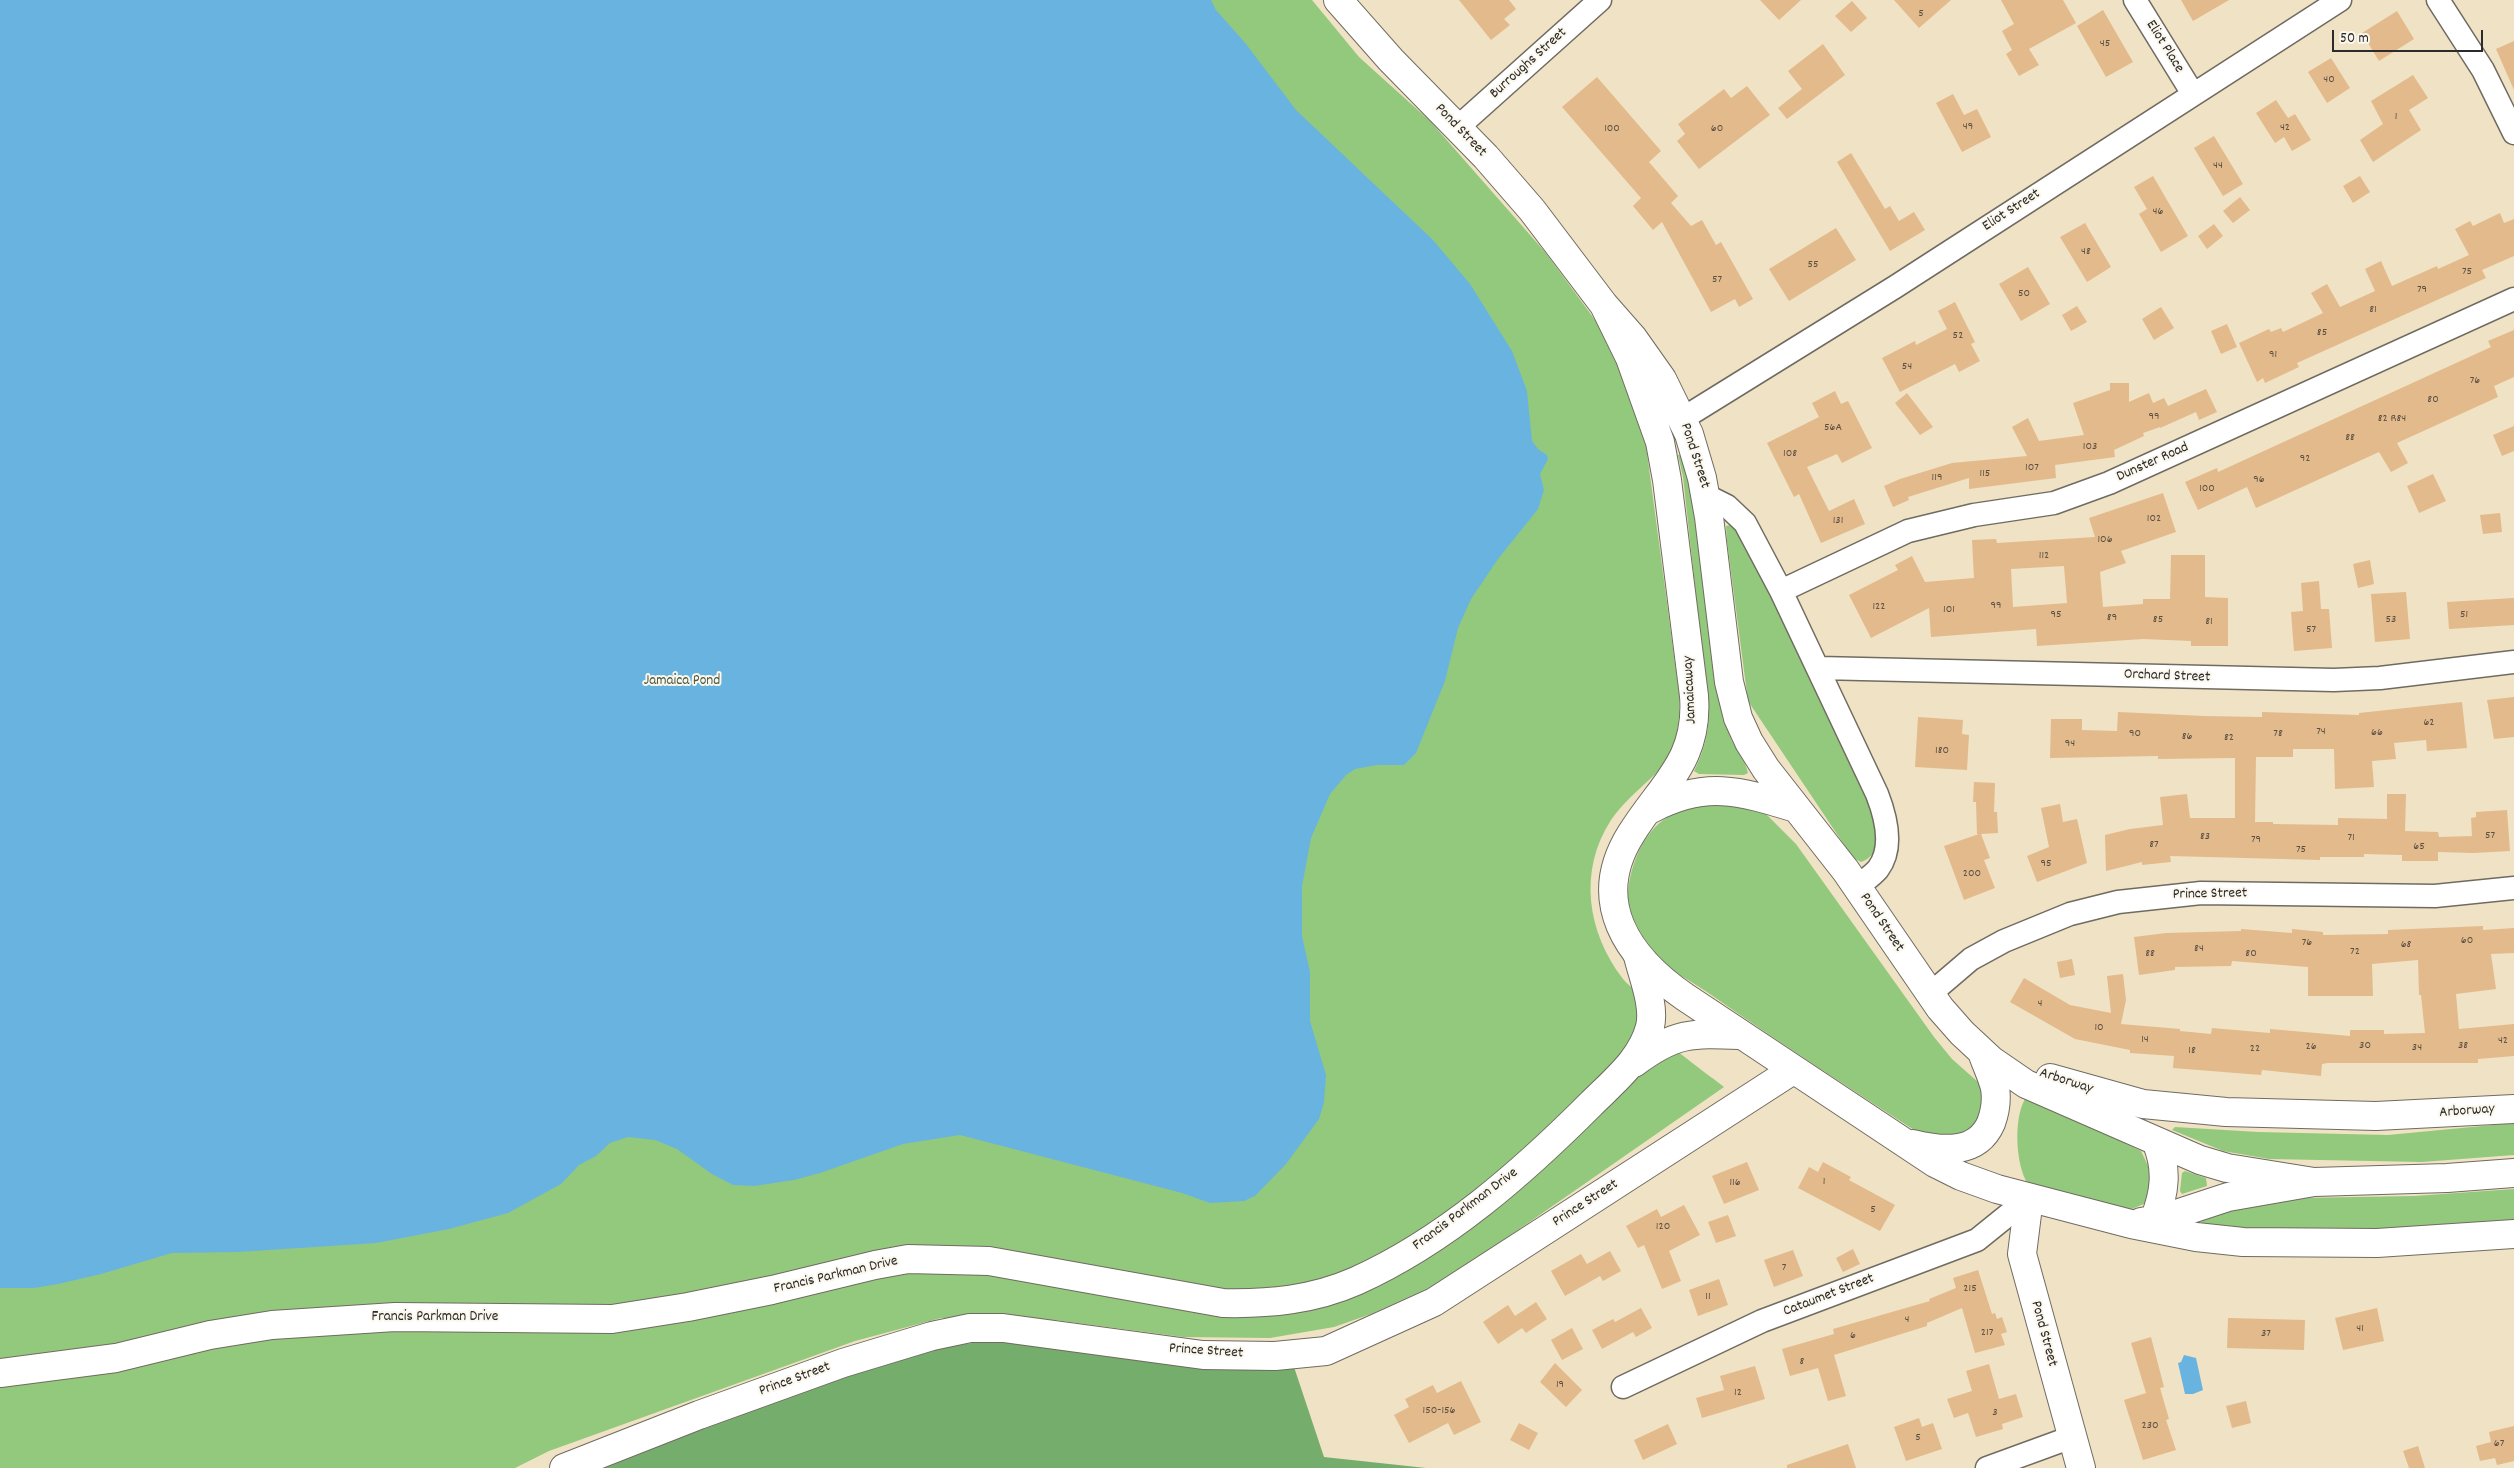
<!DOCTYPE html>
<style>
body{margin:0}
#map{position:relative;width:2514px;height:1468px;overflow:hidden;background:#f0e2c4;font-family:Dekko,sans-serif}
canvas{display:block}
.scale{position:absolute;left:2332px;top:30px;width:151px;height:22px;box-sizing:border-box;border:2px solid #2b2b2b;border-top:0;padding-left:6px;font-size:15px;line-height:18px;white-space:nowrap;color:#2b2b2b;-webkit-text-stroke:4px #fbf7ec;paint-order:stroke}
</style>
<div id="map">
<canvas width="2514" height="1468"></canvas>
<div class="scale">50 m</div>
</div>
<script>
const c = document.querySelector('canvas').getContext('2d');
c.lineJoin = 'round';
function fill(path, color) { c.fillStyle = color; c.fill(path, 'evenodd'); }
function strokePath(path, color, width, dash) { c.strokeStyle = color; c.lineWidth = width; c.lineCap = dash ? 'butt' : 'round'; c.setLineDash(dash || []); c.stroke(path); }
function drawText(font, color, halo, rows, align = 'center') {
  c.font = font + ' Dekko,sans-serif'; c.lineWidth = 4; c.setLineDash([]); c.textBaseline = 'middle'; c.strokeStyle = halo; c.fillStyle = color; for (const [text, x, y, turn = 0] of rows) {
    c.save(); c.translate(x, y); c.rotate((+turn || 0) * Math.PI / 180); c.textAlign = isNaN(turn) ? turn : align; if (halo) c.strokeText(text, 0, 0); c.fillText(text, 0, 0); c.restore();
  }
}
const green = new Path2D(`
 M0 0H1312L1359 57 1430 121 1545 252 1601 328 1624 365 1643 423 1679 693C1681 726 1676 757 1650 779 1636 792 1622 804 1611 820 1578 871 1587 932 1623 979 1627 984 1632 987 1636 992 1641 999 1639 1010 1644 1017 1665 1045 1697 1066 1724 1087L1446 1280 1371 1314 1334 1327 1270 1338 1183 1337 1055 1320 941 1318 855 1341 549 1451 515 1468H0Z
 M1678 455H1682L1692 484 1717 687C1721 706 1725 723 1732 741 1737 751 1746 762 1748 773L1744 775 1699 774 1694 771C1704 751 1708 735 1709 713L1683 477Z
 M1730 525 1736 530C1772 595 1804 662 1836 730 1850 760 1869 792 1876 824 1879 839 1876 858 1861 862L1853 858 1748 701 1727 541 1726 526Z
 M1718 800 1763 811 1796 844 1934 1037 1952 1059 1978 1082 1982 1091 1983 1107 1976 1124 1962 1137 1928 1139C1854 1091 1780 1043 1707 992 1685 977 1650 960 1637 935 1624 910 1626 884 1636 858 1653 816 1677 810 1718 800Z
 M2027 1096 2141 1151 2152 1174 2146 1203 2132 1209 2109 1212 2028 1184C2015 1165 2013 1114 2027 1096Z
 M2514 1123V1155L2422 1162 2269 1159 2223 1151 2172 1130 2175 1127 2258 1132 2388 1135Z
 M2185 1171 2206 1178 2207 1186 2182 1194 2180 1191 2182 1173Z
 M2514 1189V1222C2410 1229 2306 1235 2203 1225L2201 1221 2206 1214 2297 1198 2414 1196Z`);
const forest = new Path2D(`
 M986 1341 1293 1364 1324 1457 1426 1468H602L870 1363 937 1348Z`);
const water = new Path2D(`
 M0 0H1211L1216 10 1246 44 1296 110 1433 240 1470 284 1512 351 1527 391 1532 441 1538 449 1547 455 1548 459 1540 474 1544 490 1538 509 1498 559 1471 599 1458 628 1445 681 1416 753 1404 765H1377L1355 769 1346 775 1330 794 1311 838 1302 886V936L1310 972V1021L1326 1075 1324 1102 1319 1119 1286 1164 1255 1196 1244 1201 1210 1203 1182 1193 960 1135 903 1144 820 1173 794 1180 754 1186 733 1185 712 1174 677 1149 655 1140 628 1137 610 1143 596 1156 579 1165 561 1184 508 1213 449 1229 376 1243 238 1252 172 1253 101 1274 58 1284 34 1288H0Z
 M2184 1355 2196 1358 2203 1390 2193 1394H2185L2178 1363 2181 1362Z`);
const building = new Path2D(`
 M1459 0H1509L1516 9 1504 19 1510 25 1491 40Z
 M1760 0H1801L1779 20Z
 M1894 0H1951L1919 28Z
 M2001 0H2063L2076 23 2029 49 2039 65 2019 76 2006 54 2012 50 2002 31 2014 24Z
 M2181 0H2229L2193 21Z
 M1852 1 1867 18 1851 32 1835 16Z
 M2103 10 2133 62 2106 77 2077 26Z
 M2397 11 2414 39 2379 61 2362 33Z
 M2514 41V90L2496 49Z
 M1823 44 1845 75 1787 119 1778 108 1802 89 1788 71Z
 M2331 58 2350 88 2327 103 2308 72Z
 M2413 75 2428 98 2409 110 2421 130 2373 162 2360 140 2383 124 2371 101Z
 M1597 77 1661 151 1649 162 1678 196 1671 203 1691 226 1702 220 1716 245 1721 242 1753 299 1739 307 1735 299 1711 312 1662 222 1653 230 1633 206 1641 198 1562 107Z
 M1747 86 1770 115 1699 169 1677 141 1685 134 1678 124 1724 89 1731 98Z
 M1953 94 1964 115 1977 109 1991 137 1962 152 1936 103Z
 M2276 100 2288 118 2295 114 2311 140 2292 151 2284 137 2275 143 2256 113Z
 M2214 136 2243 184 2223 196 2194 148Z
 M1851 153 1885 209 1890 206 1899 221 1914 212 1925 230 1890 251 1837 162Z
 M2153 176 2188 236 2161 252 2139 214 2147 209 2134 187Z
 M2360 176 2370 192 2353 203 2343 186Z
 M2240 197 2250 210 2233 223 2223 211Z
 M2500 213 2504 223 2514 219V256L2482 270 2486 278 2297 363 2299 367 2265 383 2263 378 2257 382 2239 343 2269 329 2271 332 2281 328 2283 332 2323 313 2311 293 2327 284 2340 307 2375 291 2365 269 2381 261 2392 286 2437 266 2438 269 2469 255 2455 229 2470 221 2473 226Z
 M2085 223 2111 267 2087 282 2060 237Z
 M2214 224 2223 236 2207 249 2198 236Z
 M1836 228 1856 260 1789 301 1769 269Z
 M2028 267 2050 304 2021 321 1999 284Z
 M1955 302 1975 342 1971 344 1980 361 1959 372 1955 364 1900 392 1882 358 1915 341 1916 345 1947 329 1938 311Z
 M2077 306 2087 322 2071 331 2062 315Z
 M2161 307 2174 328 2154 340 2142 319Z
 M2227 324 2237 347 2221 354 2211 331Z
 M2514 330V377L2494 386 2498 397 2397 443 2408 463 2391 472 2379 452 2256 508 2247 487 2198 510 2185 482 2217 468 2218 472 2491 347 2488 341Z
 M2110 383H2129V402L2149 393 2153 403 2164 398 2168 406 2206 389 2217 412 2199 420 2196 412 2160 428V427L2143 433 2144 436 2114 450 2115 457 2055 465 2056 478 1969 489V478L1908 497 1909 500 1893 507 1884 486 1900 479 1952 463 2027 456 2012 427 2028 418 2039 441 2084 435 2073 403 2110 390Z
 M1835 391 1841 404 1848 401 1872 448 1842 463 1837 454 1807 467 1829 511 1854 499 1865 524 1821 543 1799 494 1794 497 1767 443 1819 417 1812 403Z
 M1907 393 1933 427 1920 435 1895 403Z
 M2514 426V451L2502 456 2493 435Z
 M2433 474 2446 501 2419 513 2407 486Z
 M2163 493 2176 532 2121 551 2126 563 2100 572 2103 607 2143 604V599H2170L2171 555H2205V597L2228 598V646H2191V641L2143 639 2037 646 2036 629 1931 637 1929 608 1871 638 1849 595 1898 570 1895 565 1912 556 1925 582 1974 578 1972 540 1996 539 1997 543 2095 537 2089 518ZM2064 566 2067 603 2013 607 2011 569Z
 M2500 513 2502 532 2483 534 2480 515Z
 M2370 560 2374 584 2358 588 2353 564Z
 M2319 581 2321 609H2329L2332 648 2294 651 2291 612 2303 611 2301 583Z
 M2406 592 2410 639 2375 642 2371 594Z
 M2514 598V625L2449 629 2447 602Z
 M2514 697V737L2494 739 2487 700Z
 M2462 702 2467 748 2427 751 2426 740 2394 743 2396 759 2372 761 2374 787 2335 789 2334 749H2293V757H2256L2255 822H2273V824L2338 825V818L2387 819V794H2406L2405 831 2438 832 2439 837 2472 836 2471 818 2476 817V812L2507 810 2510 851 2473 853 2438 852V861H2402V855L2364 854V857H2320V860L2170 856 2171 862 2142 865V862L2106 871 2105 835 2130 829 2163 825 2160 797 2187 794 2190 818H2235V758L2158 759V756L2050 758 2051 719H2082V730L2117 731 2118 712 2204 716 2262 717V712L2359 715V713Z
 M1918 717 1963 720 1962 734 1969 735 1967 770 1915 767Z
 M1974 782 1995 783 1994 812H1997L1998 833 1981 834 1990 858 1984 860 1995 888 1964 900 1944 846 1979 834H1977L1976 802H1973Z
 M2060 804 2063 822 2077 819 2087 863 2037 882 2027 856 2049 847 2041 808Z
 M2483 926V930L2514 928V953L2491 954 2496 989 2456 994 2459 1029 2514 1024V1056L2478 1059V1063H2328L2322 1064 2321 1076 2262 1070 2261 1075 2173 1068 2174 1056 2130 1053V1050L2075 1039 2010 1002 2024 978 2070 1005 2111 1013 2107 976 2123 974 2126 1000 2121 1024 2180 1029V1031L2211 1034 2212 1028 2270 1033V1029L2350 1036V1030H2384V1034L2425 1033 2421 995H2419L2418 960 2372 964 2373 996H2308V967L2232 961 2231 966 2175 967V970L2139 975 2134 937 2166 933 2241 931V929L2292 933V929L2323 932V935L2388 934V930Z
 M2072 959 2075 975 2060 978 2057 962Z
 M1747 1162 1759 1190 1724 1204 1712 1176Z
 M1823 1162 1851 1177 1849 1180 1895 1205 1880 1231 1798 1188 1809 1167 1818 1172Z
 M1684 1205 1700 1235 1669 1251 1681 1281 1662 1289 1644 1245 1638 1248 1626 1226 1657 1209 1661 1217Z
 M1728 1215 1736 1236 1716 1243 1708 1222Z
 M1853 1249 1860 1264 1843 1272 1836 1258Z
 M1793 1250 1803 1276 1774 1287 1764 1260Z
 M1610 1251 1621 1271 1603 1281 1600 1276 1565 1296 1551 1271 1581 1254 1587 1264Z
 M1978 1270 1992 1314 1995 1313 1997 1319 2002 1317 2007 1332 2001 1334 2005 1345 1975 1353 1962 1308 1927 1323V1326L1834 1355 1846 1396 1828 1401 1818 1368 1790 1376 1782 1349 1834 1334 1833 1329 1930 1301 1929 1299 1956 1288 1953 1278Z
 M1719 1279 1728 1305 1698 1316 1689 1290Z
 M1536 1302 1547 1319 1526 1333 1522 1328 1498 1344 1483 1322 1508 1305 1515 1316Z
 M1641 1308 1652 1328 1636 1337 1633 1332 1602 1349 1592 1330 1613 1319 1615 1322Z
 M2377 1308 2384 1341 2343 1350 2335 1318Z
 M2228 1318 2305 1320 2304 1350 2227 1348Z
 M1572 1328 1583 1349 1562 1360 1551 1340Z
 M2151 1337 2164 1387 2160 1388 2169 1419 2166 1420 2176 1450 2143 1460 2124 1400 2146 1393 2131 1343Z
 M1555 1363 1582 1390 1566 1407 1540 1382Z
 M1989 1364 1999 1399 2016 1394 2023 1417 2002 1424 2003 1429 1976 1437 1968 1413 1954 1418 1947 1399 1972 1391 1966 1371Z
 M1755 1366 1765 1399 1702 1418 1696 1398 1724 1390 1720 1376Z
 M1461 1381 1481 1422 1454 1435 1448 1423 1409 1443 1394 1415 1409 1407 1405 1399 1433 1385 1437 1393Z
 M2246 1401 2251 1423 2232 1428 2226 1406Z
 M1919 1418 1922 1427 1933 1423 1942 1449 1906 1461 1894 1427Z
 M1519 1423 1538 1433 1529 1450 1510 1440Z
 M1668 1424 1677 1444 1643 1460 1634 1440Z
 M2514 1426V1461L2497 1465 2495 1458 2480 1461 2476 1446 2491 1442 2489 1432Z
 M1848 1444 1856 1468H1787V1465Z
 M2418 1446 2425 1468H2409L2403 1451Z`);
const minor = new Path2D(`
 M2135 0 2193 94
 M2438 0 2483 70 2514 133
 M1457 128 1600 0
 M1682 419 1895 287 2340 0
 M1705 495 1727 506 1745 523 1781 591 1877 794C1886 817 1894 848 1878 869 1872 876 1864 881 1857 887
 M1781 591 1908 531 1974 515 2054 503 2109 483 2514 299
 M1819 668 2334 680 2380 678 2514 662
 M1930 994 1971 959 2004 941 2070 914 2118 902 2201 893 2435 896 2514 888
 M1623 1387 1762 1321 1977 1240 2029 1198
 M1987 1468 2072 1437`);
const tertiary = new Path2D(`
 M2029 1198 2022 1254 2081 1468`);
const secondary = new Path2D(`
 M1634 1063C1675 1032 1692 1033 1741 1035
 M0 1373 116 1358 210 1335 272 1325 395 1317 612 1319 688 1307 772 1290 875 1265 908 1259 989 1261 1223 1303C1269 1304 1313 1300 1356 1281 1445 1241 1523 1172 1591 1104 1614 1081 1642 1059 1650 1027 1655 1005 1643 977 1638 956
 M564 1468 699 1415 843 1363 932 1336 970 1328H1003L1203 1355 1275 1356 1326 1351 1434 1302 1793 1070`);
const trunk = new Path2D(`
 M1338 0 1391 60 1486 157 1532 210 1604 305 1633 338 1662 379 1689 434 1702 478 1709 517 1729 682 1738 718 1749 742 1766 769 1846 871 1940 1008 1962 1033 1991 1060 2026 1084 2200 1160 2227 1168 2314 1182
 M1604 305 1630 358 1660 442 1667 480 1694 696C1699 761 1662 784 1631 834 1589 901 1627 957 1685 997L1935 1163 1961 1176 1997 1189 2131 1224 2196 1237 2243 1242 2377 1243 2514 1234
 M1651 809C1706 780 1740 791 1796 808
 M2050 1078 2143 1104 2226 1112 2376 1116 2514 1109
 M1913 1144C1942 1151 1977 1155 1991 1123 1995 1112 1997 1100 1995 1088 1992 1076 1986 1064 1982 1052
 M2154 1220C2165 1193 2168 1169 2156 1141
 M2141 1222 2164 1218 2228 1197 2314 1182 2447 1178 2514 1173`);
const numberNames = [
 ["5",1921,14],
 ["45",2105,44],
 ["40",2329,80],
 ["1",2396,117],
 ["49",1968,127],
 ["42",2285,128],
 ["100",1612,129],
 ["60",1717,129],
 ["44",2218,166],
 ["46",2158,212],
 ["48",2086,252],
 ["55",1813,265],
 ["75",2467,272],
 ["57",1717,280],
 ["79",2422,290],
 ["50",2024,294],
 ["81",2373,310],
 ["85",2322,333],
 ["52",1958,336],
 ["91",2273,355],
 ["54",1907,367],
 ["76",2475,381],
 ["80",2433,400],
 ["99",2154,417],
 ["82 R84",2392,419],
 ["56A",1833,428],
 ["88",2350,438],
 ["103",2090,447],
 ["108",1790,454],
 ["92",2305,459],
 ["107",2032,468],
 ["115",1985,474],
 ["119",1937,478],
 ["96",2259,480],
 ["100",2207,489],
 ["102",2154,519],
 ["131",1838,521],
 ["106",2105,540],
 ["112",2044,556],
 ["99",1996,606],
 ["122",1879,607],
 ["101",1949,610],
 ["95",2056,615],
 ["51",2464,615],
 ["89",2112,618],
 ["85",2158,620],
 ["53",2391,620],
 ["81",2209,622],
 ["57",2311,630],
 ["62",2429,723],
 ["74",2321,732],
 ["66",2377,733],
 ["90",2135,734],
 ["78",2278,734],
 ["86",2187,737],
 ["82",2229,738],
 ["94",2070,744],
 ["180",1942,751],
 ["57",2490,836],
 ["83",2205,837],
 ["71",2351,838],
 ["79",2256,840],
 ["87",2154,845],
 ["65",2419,847],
 ["75",2301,850],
 ["95",2046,864],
 ["200",1972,874],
 ["60",2467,941],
 ["76",2307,943],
 ["68",2406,945],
 ["84",2199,949],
 ["72",2355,952],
 ["88",2150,954],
 ["80",2251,954],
 ["4",2040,1004],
 ["10",2099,1028],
 ["14",2145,1040],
 ["42",2503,1041],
 ["30",2365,1046],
 ["38",2463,1046],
 ["26",2311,1047],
 ["34",2417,1048],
 ["22",2255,1049],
 ["18",2192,1051],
 ["1",1824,1182],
 ["116",1735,1183],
 ["5",1873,1210],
 ["120",1663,1227],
 ["7",1784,1268],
 ["215",1970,1289],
 ["11",1708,1297],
 ["4",1907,1320],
 ["41",2360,1329],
 ["217",1987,1333],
 ["37",2266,1334],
 ["6",1853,1336],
 ["8",1802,1362],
 ["19",1560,1385],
 ["12",1738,1393],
 ["150-156",1439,1411],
 ["3",1995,1413],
 ["230",2150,1426],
 ["5",1918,1438],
 ["67",2499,1444]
];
const streetNames = [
 ["Eliot Place",2164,47,58],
 ["Burroughs Street",1529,64,-42],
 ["Pond Street",1460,131,46],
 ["Eliot Street",2012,211,-33],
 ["Pond Street",1694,456,72],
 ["Dunster Road",2153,463,-24],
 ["Orchard Street",2167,677,2],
 ["Jamaicaway",1691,690,-93],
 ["Prince Street",2210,895,-1],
 ["Pond Street",1881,923,56],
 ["Arborway",2066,1082,18],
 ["Arborway",2467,1112,-4],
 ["Prince Street",1586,1204,-33],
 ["Francis Parkman Drive",1466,1210,-37],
 ["Francis Parkman Drive",836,1276,-13],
 ["Cataumet Street",1829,1296,-21],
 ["Francis Parkman Drive",435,1318],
 ["Pond Street",2043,1334,75],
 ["Prince Street",1206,1352,4],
 ["Prince Street",795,1380,-20]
];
const parkNames = [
 ["Jamaica Pond",682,682]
];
fill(green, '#92c97c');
fill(forest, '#75ad6c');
fill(water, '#69b3e1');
fill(building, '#e3ba8c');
strokePath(minor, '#706b61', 25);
strokePath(tertiary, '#706b61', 30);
strokePath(secondary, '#706b61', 30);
strokePath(trunk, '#706b61', 30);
strokePath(minor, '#fff', 22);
strokePath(tertiary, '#fff', 28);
strokePath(secondary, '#fff', 28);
strokePath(trunk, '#fff', 28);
drawText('12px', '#594f43', null, numberNames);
drawText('15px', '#2b2b2b', '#fbf7ec', streetNames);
drawText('15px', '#4a5a43', '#fbf7ec', parkNames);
</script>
